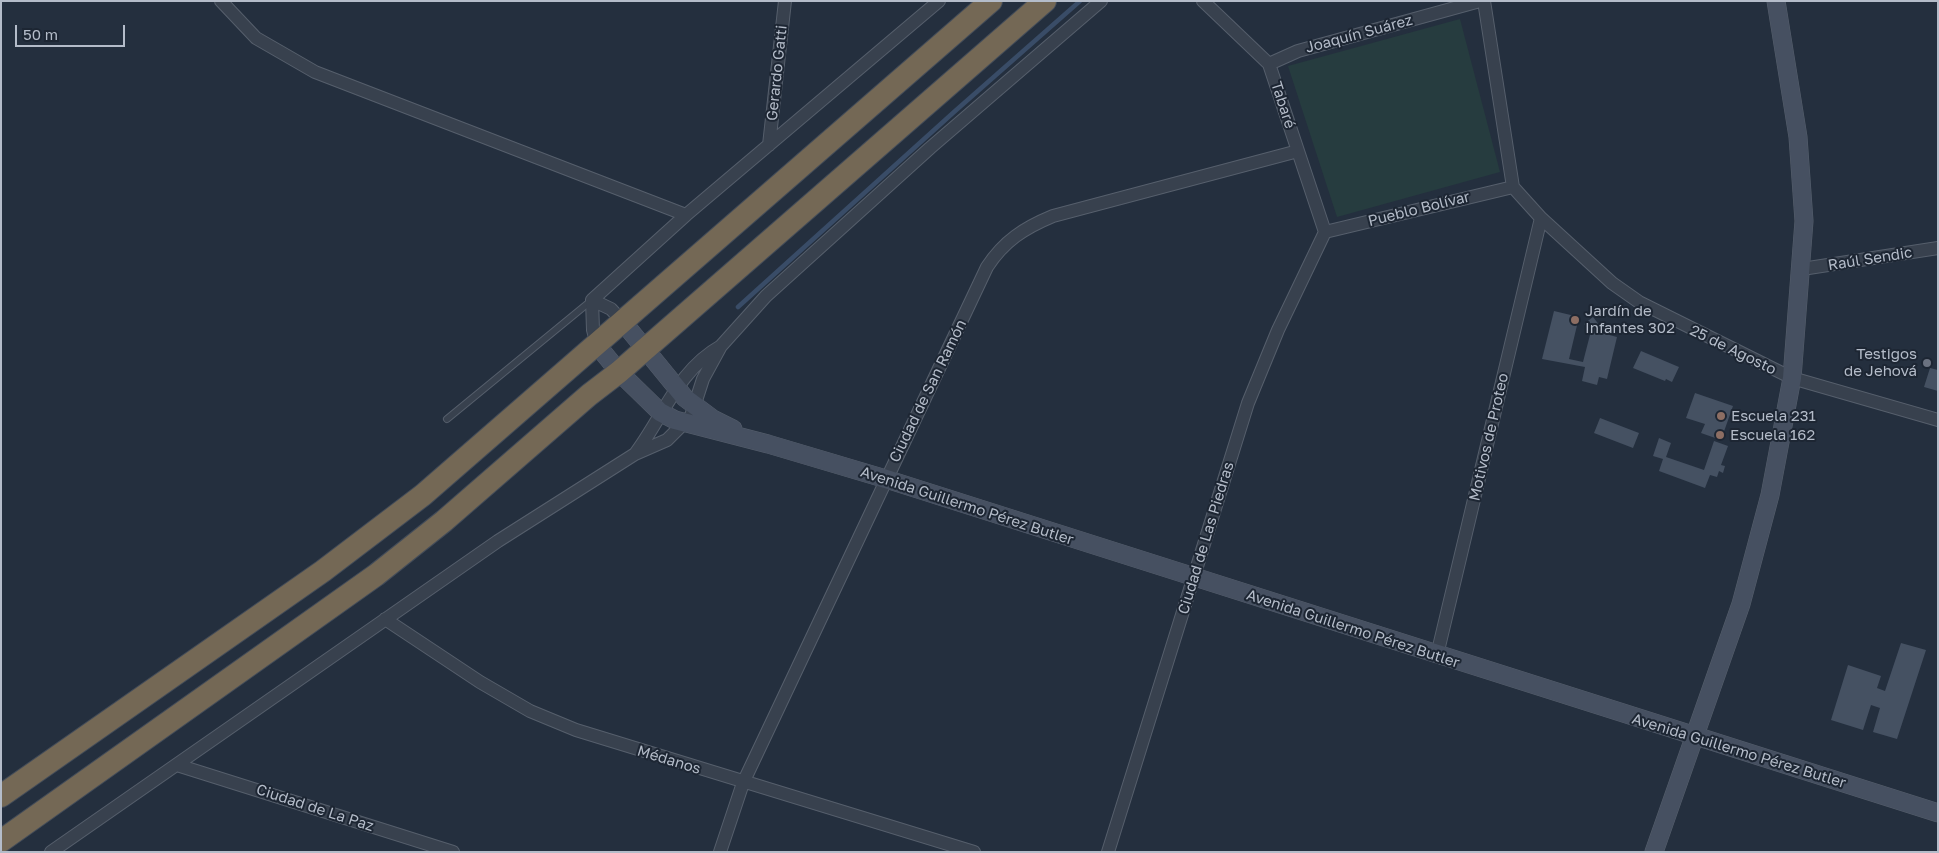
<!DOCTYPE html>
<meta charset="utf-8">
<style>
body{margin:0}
#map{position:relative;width:1939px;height:853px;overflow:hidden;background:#242f3e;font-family:"Golos Text",sans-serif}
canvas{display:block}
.frame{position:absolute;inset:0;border:2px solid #b4bcc9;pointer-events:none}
.scale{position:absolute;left:15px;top:25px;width:110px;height:22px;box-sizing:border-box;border:2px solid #b4bcc9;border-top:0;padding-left:6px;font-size:15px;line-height:18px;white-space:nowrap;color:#b4bcc9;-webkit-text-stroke:4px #1d2633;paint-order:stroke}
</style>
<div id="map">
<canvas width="1939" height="853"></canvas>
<div class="frame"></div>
<div class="scale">50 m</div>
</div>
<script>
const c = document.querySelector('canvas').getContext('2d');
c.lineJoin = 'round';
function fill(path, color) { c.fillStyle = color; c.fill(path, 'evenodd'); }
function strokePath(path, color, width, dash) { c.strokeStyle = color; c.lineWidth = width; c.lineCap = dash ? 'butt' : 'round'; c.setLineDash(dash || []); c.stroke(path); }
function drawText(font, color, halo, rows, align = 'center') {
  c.font = font + ' "Golos Text",sans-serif'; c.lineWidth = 4; c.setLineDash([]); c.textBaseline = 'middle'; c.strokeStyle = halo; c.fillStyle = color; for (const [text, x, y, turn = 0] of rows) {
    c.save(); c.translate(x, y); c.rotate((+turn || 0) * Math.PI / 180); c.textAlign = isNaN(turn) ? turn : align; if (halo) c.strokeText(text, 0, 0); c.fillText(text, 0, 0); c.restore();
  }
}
const green = new Path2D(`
 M1460 19 1500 172 1337 217 1288 66Z`);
const stream = new Path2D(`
 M738 307 954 112 1080 1`);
const building = new Path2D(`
 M1554 311 1579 317 1569 359 1583 362 1591 331 1584 324 1593 317 1600 326 1594 331 1617 337 1607 379 1599 377 1597 385 1582 381 1585 367 1542 359Z
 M1641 351 1679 367 1672 382 1666 379 1665 381 1633 368Z
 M1930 368 1938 370V391L1924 387Z
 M1695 393 1733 406 1721 440 1701 433 1705 424 1686 418Z
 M1600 418 1639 433 1633 448 1594 433Z
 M1659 438 1671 443 1666 457 1704 470 1714 441 1728 446 1721 465 1725 466 1723 473 1719 471 1717 477 1710 475 1705 488 1659 471 1663 459 1653 456Z
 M1901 643 1926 650 1897 739 1873 732 1880 708 1871 705 1863 730 1831 720 1848 665 1881 676 1877 688 1885 691Z`);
const lane = new Path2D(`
 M447 419 592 300`);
const street = new Path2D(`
 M221 1 256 38 315 72 686 215
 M1203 1 1269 64 1325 232
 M1484 1 1513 187
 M1269 64 1298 51 1480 1
 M769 145 785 1
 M1513 187 1541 218 1612 283 1639 302 1792 378 1938 420
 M1325 232 1513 187
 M1802 269 1938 248
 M592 300 611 309 623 322
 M597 345 593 330 592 300 686 215 939 1
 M635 454C663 417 678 370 721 346
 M385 619 480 682 530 711 576 730 974 852
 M1437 655 1541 218
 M177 765 453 852
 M51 852 498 541 635 454 667 440 691 416 703 379 721 346 766 296 930 148 1101 1
 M720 852 743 783 987 267C1004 241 1024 228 1053 216L1298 151
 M1108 852 1248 403 1278 330 1325 232`);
const secondary = new Path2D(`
 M623 322 685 398 713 419 733 429
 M597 345 619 372 660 412 675 420 768 444 886 479 1938 813
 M1654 852 1741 604 1770 495 1792 378 1804 221 1798 137 1776 1`);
const highway = new Path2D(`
 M1 796 323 571 423 495 991 1
 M1 841 376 575 444 521 589 395 619 372 1045 1`);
const markers = [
 [1575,320,5,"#8d6e63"],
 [1927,363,5,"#6b7280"],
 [1721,416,5,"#8d6e63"],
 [1720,435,5,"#8d6e63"]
];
const streetNames = [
 ["Joaquín Suárez",1359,34,-15],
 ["Gerardo Gatti",777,73,-84],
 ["Tabaré",1283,105,72],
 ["Pueblo Bolívar",1419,209,-14],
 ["Raúl Sendic",1870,259,-9],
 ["25 de Agosto",1733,350,26],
 ["Ciudad de San Ramón",928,391,-64],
 ["Motivos de Proteo",1489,437,-77],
 ["Avenida Guillermo Pérez Butler",967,506,18],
 ["Ciudad de Las Piedras",1206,538,-73],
 ["Avenida Guillermo Pérez Butler",1353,629,18],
 ["Avenida Guillermo Pérez Butler",1739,751,17],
 ["Médanos",669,760,17],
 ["Ciudad de La Paz",315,808,18]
];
const poiNames = [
 ["Jardín de",1585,311],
 ["Infantes 302",1585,328],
 ["Testigos",1917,354,"right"],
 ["de Jehová",1917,371,"right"],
 ["Escuela 231",1731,416],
 ["Escuela 162",1730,435]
];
fill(green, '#263c3f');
strokePath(stream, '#394c67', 4.5);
fill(building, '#455162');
strokePath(lane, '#565f6c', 8);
strokePath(street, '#565f6c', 14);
strokePath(secondary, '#565f6c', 19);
strokePath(highway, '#434c59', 24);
strokePath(lane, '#38414e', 6);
strokePath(street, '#38414e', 12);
strokePath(secondary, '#465061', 18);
strokePath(highway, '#746855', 22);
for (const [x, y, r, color] of markers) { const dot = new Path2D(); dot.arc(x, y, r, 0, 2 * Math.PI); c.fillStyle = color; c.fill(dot); strokePath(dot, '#1d2633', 2); }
drawText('15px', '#b4bcc9', '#1d2633', streetNames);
drawText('15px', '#b4bcc9', '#1d2633', poiNames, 'left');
</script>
